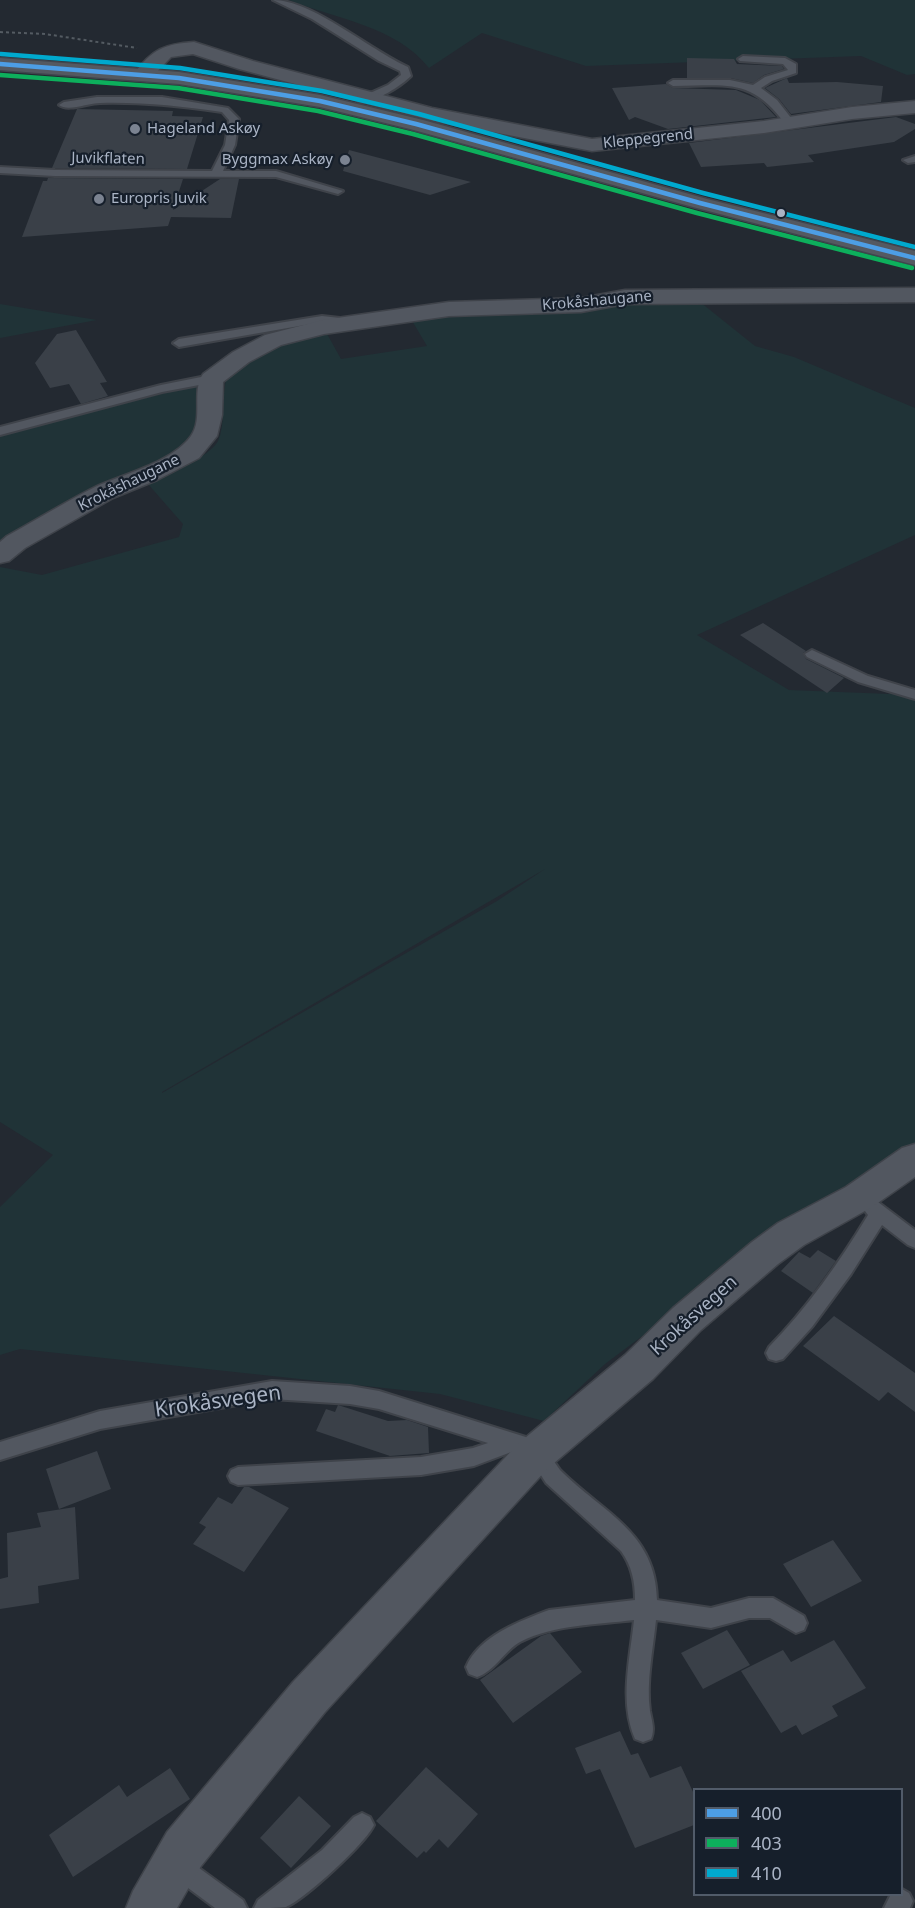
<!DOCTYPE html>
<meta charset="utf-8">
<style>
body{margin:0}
#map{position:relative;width:915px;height:1908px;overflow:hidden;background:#232931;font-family:"Noto Sans",sans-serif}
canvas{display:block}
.legend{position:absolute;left:693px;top:1788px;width:210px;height:108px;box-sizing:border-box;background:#161f2b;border:2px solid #515b69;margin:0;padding:8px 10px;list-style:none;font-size:18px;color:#aab4c5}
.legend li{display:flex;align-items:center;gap:12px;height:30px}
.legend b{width:30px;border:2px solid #515b69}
</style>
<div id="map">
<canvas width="915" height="1908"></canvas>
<ul class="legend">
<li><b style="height:8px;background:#4d9ee5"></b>400</li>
<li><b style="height:8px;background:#0daf5c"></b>403</li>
<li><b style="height:8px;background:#00a9ce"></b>410</li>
</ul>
</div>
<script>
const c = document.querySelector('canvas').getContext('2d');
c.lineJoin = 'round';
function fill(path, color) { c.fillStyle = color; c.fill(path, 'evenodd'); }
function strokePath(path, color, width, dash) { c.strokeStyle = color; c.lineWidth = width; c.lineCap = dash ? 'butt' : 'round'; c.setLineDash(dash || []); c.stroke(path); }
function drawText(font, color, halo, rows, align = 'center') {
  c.font = font + ' "Noto Sans",sans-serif'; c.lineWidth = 4.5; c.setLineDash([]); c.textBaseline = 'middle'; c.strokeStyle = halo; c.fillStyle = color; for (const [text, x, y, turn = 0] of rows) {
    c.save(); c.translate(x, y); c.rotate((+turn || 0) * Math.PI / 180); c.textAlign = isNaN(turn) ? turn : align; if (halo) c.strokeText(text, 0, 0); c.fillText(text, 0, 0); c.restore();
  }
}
const green = new Path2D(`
 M289 0H915V74L907 75 861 56 586 66 482 33 429 68C396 26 336 19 289 0Z
 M695 298 755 346 794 357 915 408V535L697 635 789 690 915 695V1158L746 1258 605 1364 544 1421 440 1394 20 1349 0 1355V1207L53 1155 0 1122V567L42 575 179 537 183 524 148 484C165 476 211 456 218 441 225 425 222 402 225 386 230 352 298 338 326 332L341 359 427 346 411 319 625 300ZM545 869 497 901 162 1093V1092Z
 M0 304 97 320 0 338Z
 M201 384 196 443 0 545V435Z`);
const building = new Path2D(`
 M687 58 734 59 737 64 782 66 784 69 764 75 753 83 730 78H687Z
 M787 78 789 83 837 82 883 86 881 102 791 114 779 99 765 88Z
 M666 84 673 88 736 90 760 100 776 117 668 129 635 117 629 120 612 88Z
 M77 109 173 111 172 116 203 117 187 169 52 168Z
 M896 117 915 124V129L894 142 808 155 814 162 767 167 764 163 701 167 689 143Z
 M349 150 471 182 430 195 343 171Z
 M48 178 183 179 173 210 220 179H239L231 218 171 217 168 226 22 237 43 181H47Z
 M76 330 107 382 100 383 108 396 81 404 69 384 50 388 35 363 57 334Z
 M763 623 806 651 803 653 806 659 844 678 827 693 740 635Z
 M818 1250 836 1261 813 1293 781 1271 799 1252 810 1258Z
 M834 1316 915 1373V1412L888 1392 879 1401 803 1346Z
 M338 1405 388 1421 407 1420 428 1427 429 1453 390 1456 316 1431 326 1409 335 1412Z
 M97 1451 111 1489 59 1509 46 1469Z
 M244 1487H249L289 1508 244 1572 193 1544 206 1527 199 1523 218 1497 232 1504Z
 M75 1507 79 1579 38 1586 39 1603 0 1609V1579L8 1577 7 1533 41 1527 37 1513Z
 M833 1540 862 1581 811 1607 783 1564Z
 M727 1630 750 1665 703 1689 681 1653Z
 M550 1633 582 1672 513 1723 480 1680 541 1636Z
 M834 1640 866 1688 832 1706 838 1716 802 1735 796 1725 781 1733 741 1671 783 1650 791 1662Z
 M620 1731 631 1755 638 1753 650 1778 681 1766 694 1794V1825L635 1848 600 1769 586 1774 575 1748Z
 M426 1767 478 1814 448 1848 439 1839 426 1853 424 1851 417 1858 376 1821Z
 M170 1768 190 1799 73 1877 49 1835 119 1785 127 1797Z
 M299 1796 331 1826 291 1868 260 1838Z`);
const path = new Path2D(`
 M0 32 45 34 137 48`);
const service = new Path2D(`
 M273 0C312 0 370 50 408 67L411 76C401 86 373 104 359 102V98L388 85 401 75 400 71 379 61 312 19Z
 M743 56 785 58 796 64V73L772 81 761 88 777 100 795 123 794 125H786C751 77 727 86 673 86L668 83 673 80H730L753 85 765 77 788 70 783 64 740 61 738 59Z
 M97 97H162L228 108 239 119 235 145 223 171H276L343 191 338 194 276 177 55 176 0 173V167L55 170 212 171 225 145 229 120 222 112C179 106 143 102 100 103 88 103 68 112 59 105L64 102Z
 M915 156V162L908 163 903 160Z
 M322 316 349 319 355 322 349 325 322 322 179 347 173 343 179 339Z
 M211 375 215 376V382L162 392 0 435V427L161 385Z
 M812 650 868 676 915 690V699L858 682 807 657 805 654Z
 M871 1200 878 1202 915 1230V1248L908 1245 882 1225 851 1274 812 1327 783 1359 776 1361 769 1359 766 1353 769 1347C808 1307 839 1263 868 1215L862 1207 864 1202Z
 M272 1381 350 1386 379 1391 548 1444 553 1460 560 1470C603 1513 656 1532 657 1600L711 1608 749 1598H773L804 1616 807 1623 804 1630 796 1633 770 1618H749L711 1628 656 1620C653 1650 646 1682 650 1711 652 1722 655 1729 651 1739L643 1742 635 1739C619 1702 630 1659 634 1620 596 1625 555 1624 520 1642 504 1651 495 1671 477 1677L469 1674 466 1667C479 1636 520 1621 549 1610L635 1600C635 1582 632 1566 621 1551L546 1483 537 1469 532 1456 514 1451 474 1466 421 1475 238 1485 231 1482 228 1476 231 1470 238 1467 421 1457 473 1448 488 1443 379 1409 350 1404 272 1399 100 1429 0 1460V1442L100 1411Z
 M362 1813 370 1817 374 1825C366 1843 305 1899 286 1907 278 1908 263 1908 254 1908L258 1900 322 1850 354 1817Z
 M176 1853 184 1857 243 1900 247 1908H215L168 1873 164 1865 168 1857Z
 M902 1889 909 1893 913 1901 910 1908H884L891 1894H902Z`);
const minor = new Path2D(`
 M194 42 253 61 432 108 592 139 764 121 852 107 915 101V113L852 119 764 133 592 151 430 120 239 69 193 54 171 57 151 78H137L134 74C152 49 165 44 194 42Z
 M915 288V302L625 304 581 312 449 316 324 334 281 345 249 362 223 382 222 415 217 436 199 458 157 480 113 498 25 548 9 561 0 563V542L7 536C36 520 65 502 95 487 123 474 173 462 191 436 204 418 191 391 203 374L233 352 265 335 323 320 449 302 581 298 625 290Z
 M915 1144V1177L872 1207 804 1245 778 1264 701 1330 653 1379 547 1469 325 1712 201 1866 177 1908H126L133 1891 167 1832 293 1682 519 1443 625 1355 673 1308 752 1242 778 1223 846 1187 902 1148Z`);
const primary = new Path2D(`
 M0 58 179 72 320 95 423 120 707 199 915 251V265L693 207 410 129 320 107 179 84 0 70Z`);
const bus1 = new Path2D(`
 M0 64 179 78 320 101 416 124 700 203 915 258`);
const bus2 = new Path2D(`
 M0 75 178 88 318 111 413 134 697 213 912 268`);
const bus3 = new Path2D(`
 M1 54 180 68 322 91 419 114 703 193 915 247`);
const markers = [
 [135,129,6,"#7b8391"],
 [345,160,6,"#7b8391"],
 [99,199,6,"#7b8391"],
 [781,213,5,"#aab4c5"]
];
const farPoinames = [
 ["Hageland Askøy",147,129],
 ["Byggmax Askøy",333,160,"right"],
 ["Europris Juvik",111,199]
];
const farStreetnames = [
 ["Kleppegrend",648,139,-6],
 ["Juvikflaten",108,159,1],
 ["Krokåshaugane",597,301,-5],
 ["Krokåshaugane",129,483,-26]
];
const streetNames = [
 ["Krokåsvegen",694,1316,-42]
];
const nearStreetnames = [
 ["Krokåsvegen",218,1402,-8]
];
fill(green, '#203337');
fill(building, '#3a4048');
strokePath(service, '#3f434a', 4);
strokePath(minor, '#3f434a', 3);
strokePath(primary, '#40454e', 3);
strokePath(path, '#545b62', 2, [3, 3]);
fill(service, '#525760');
fill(minor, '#525760');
fill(primary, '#545961');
strokePath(bus1, '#4d9ee5', 4.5);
strokePath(bus2, '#0daf5c', 4.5);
strokePath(bus3, '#00a9ce', 4.5);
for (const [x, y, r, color] of markers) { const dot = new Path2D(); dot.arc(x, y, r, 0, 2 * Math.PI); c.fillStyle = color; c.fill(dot); strokePath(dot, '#161f2b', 2); }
drawText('15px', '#aab4c5', '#161f2b', farPoinames, 'left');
drawText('15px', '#aab4c5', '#161f2b', farStreetnames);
drawText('18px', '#aab4c5', '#161f2b', streetNames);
drawText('21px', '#aab4c5', '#161f2b', nearStreetnames);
</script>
